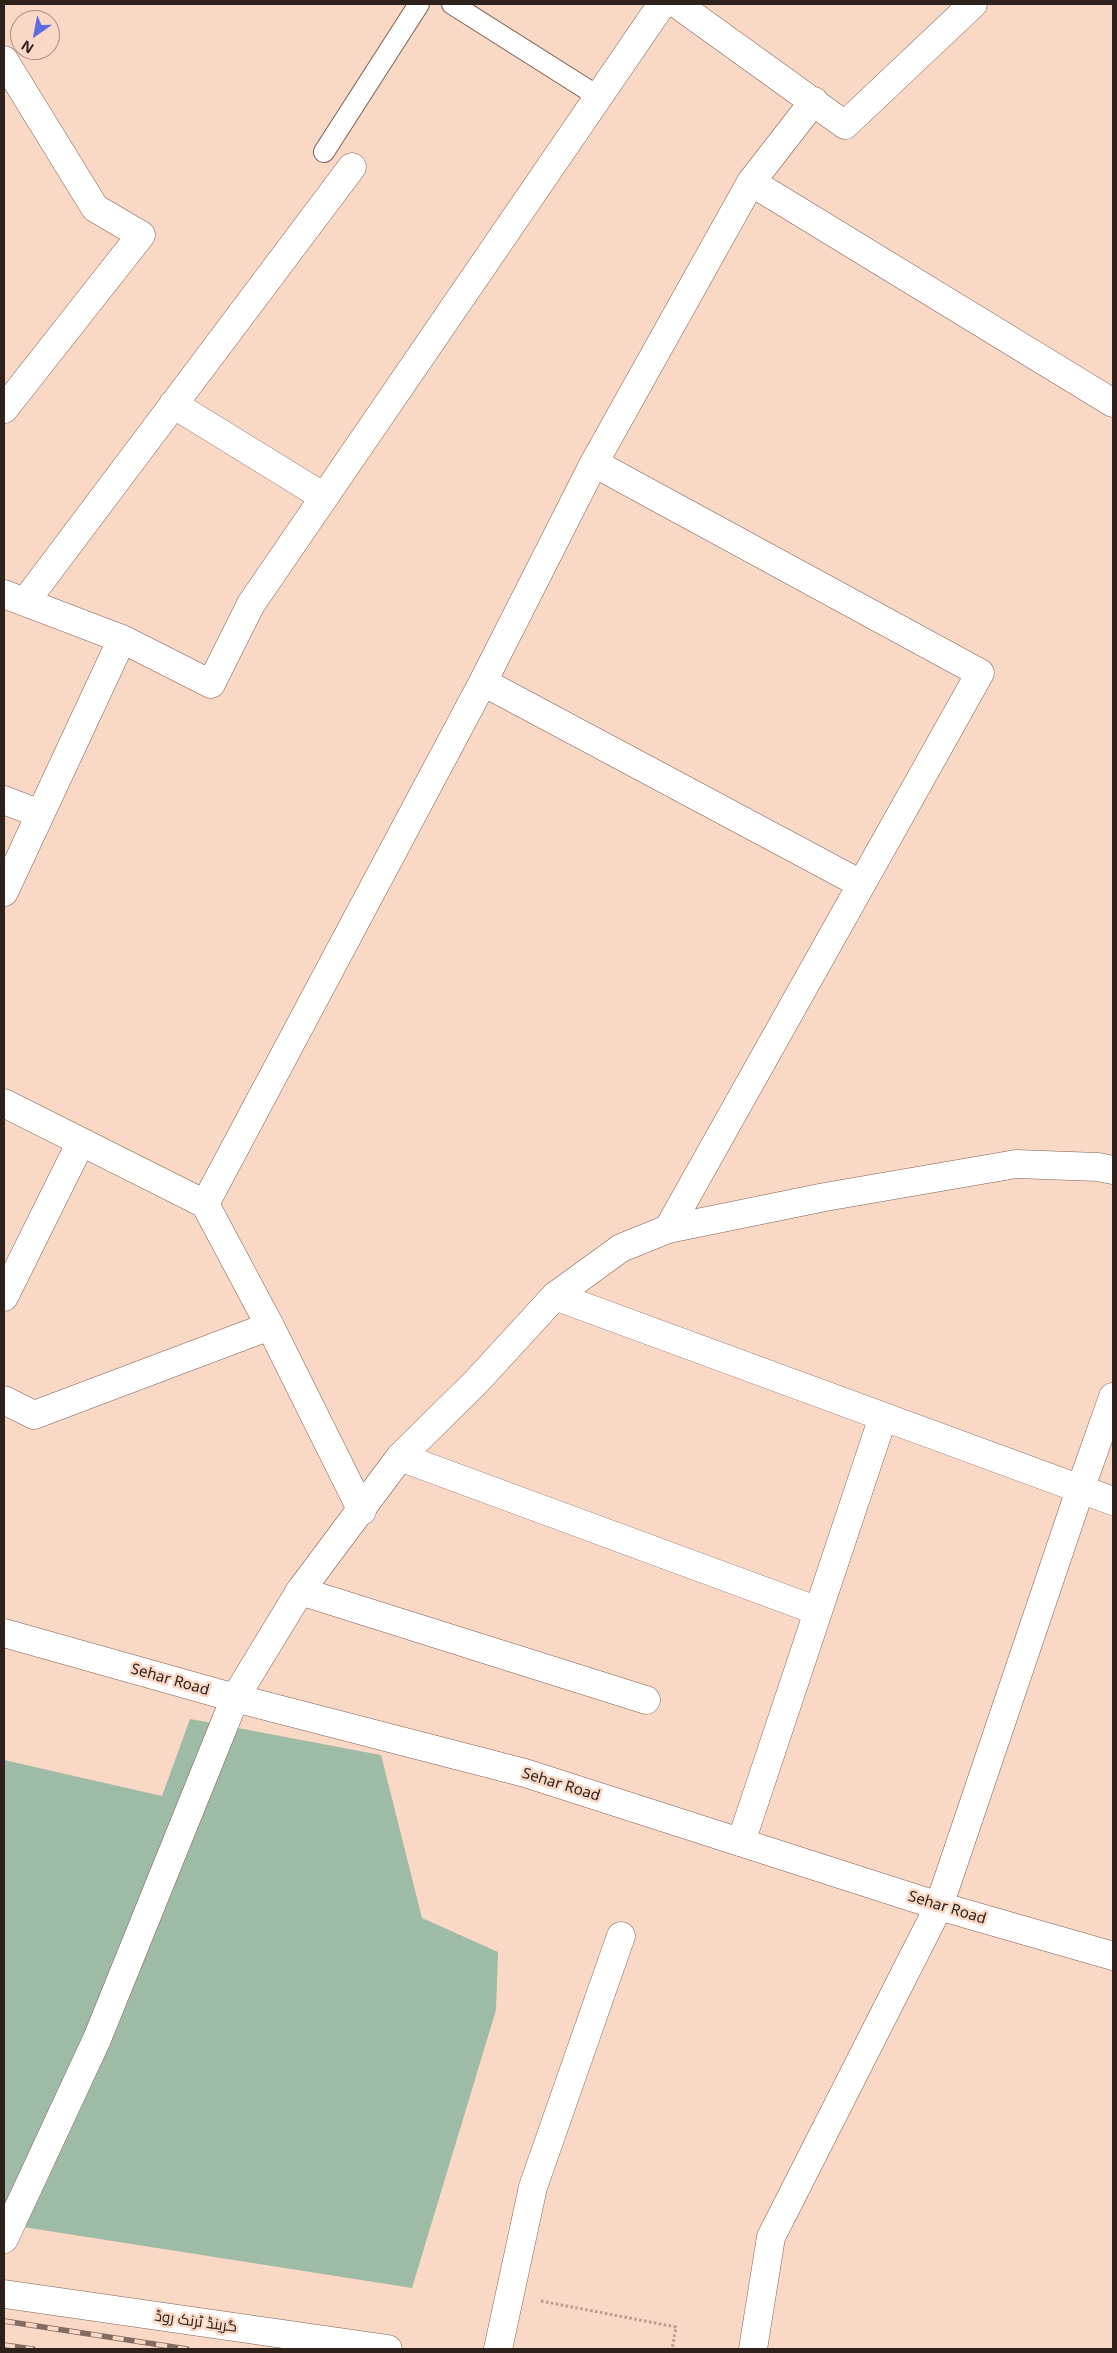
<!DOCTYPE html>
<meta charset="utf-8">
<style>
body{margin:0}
#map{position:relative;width:1117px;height:2353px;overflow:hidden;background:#fad8c6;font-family:"Noto Sans",sans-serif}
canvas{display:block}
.frame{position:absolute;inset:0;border:5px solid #2e211b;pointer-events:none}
.north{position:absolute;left:10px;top:10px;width:50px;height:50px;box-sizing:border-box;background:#fad8c6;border:1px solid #a88f82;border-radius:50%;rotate:213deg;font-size:14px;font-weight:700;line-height:20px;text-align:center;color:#2e211b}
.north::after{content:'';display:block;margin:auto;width:18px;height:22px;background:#5c6de4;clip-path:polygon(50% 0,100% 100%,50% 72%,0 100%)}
</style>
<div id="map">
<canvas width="1117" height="2353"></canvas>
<div class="frame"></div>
<div class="north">N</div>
</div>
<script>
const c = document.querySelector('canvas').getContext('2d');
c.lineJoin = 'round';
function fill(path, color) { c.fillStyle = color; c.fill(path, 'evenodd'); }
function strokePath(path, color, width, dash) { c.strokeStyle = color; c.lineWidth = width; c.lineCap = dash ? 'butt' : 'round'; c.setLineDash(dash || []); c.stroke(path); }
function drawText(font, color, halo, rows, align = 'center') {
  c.font = font + ' "Noto Sans",Cairo,sans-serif'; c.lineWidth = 5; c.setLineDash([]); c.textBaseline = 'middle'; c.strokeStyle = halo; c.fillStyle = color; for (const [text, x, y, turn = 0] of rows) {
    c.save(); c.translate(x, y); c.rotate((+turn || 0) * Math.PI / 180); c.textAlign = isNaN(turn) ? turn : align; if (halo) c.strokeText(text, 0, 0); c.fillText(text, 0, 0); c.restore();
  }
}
const green = new Path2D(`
 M190 1719 381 1755 422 1918 498 1952 496 2010 412 2288 4 2224V1760L162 1796Z`);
const path = new Path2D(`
 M541 2301 676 2327 672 2349`);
const lane = new Path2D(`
 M452 4 599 97
 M324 152 419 4`);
const street = new Path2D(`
 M677 4 845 125 973 4
 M4 60 95 208 141 235 4 409
 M751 182 1113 403
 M173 404 324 497
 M594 463 980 673 668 1229
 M4 594 122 639 211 684 251 604 662 4
 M25 602 352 167
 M483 682 861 884
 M4 800 40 814
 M4 892 122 639
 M4 1103 205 1204 270 1326 362 1511
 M205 1204 483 682 594 463 751 182 814 101
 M555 1296 1113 1501
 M4 1297 81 1142
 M4 1400 34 1415 270 1326
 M400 1457 818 1611
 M300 1591 646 1700
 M741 1842 883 1417
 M4 2239 97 2039 235 1698
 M498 2349 533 2187 621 1936
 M753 2349 771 2237 939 1906 1080 1490 1113 1397`);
const secondary = new Path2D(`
 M4 1633 235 1698 525 1773 939 1906 1113 1956
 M235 1698 300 1591 400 1457 477 1381 555 1296 621 1248 668 1229 825 1197 1016 1164 1098 1167 1113 1170`);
const primary = new Path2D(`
 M4 2294 388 2349`);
const rail = new Path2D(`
 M4 2321 187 2349
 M4 2345 33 2349`);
const streetNames = [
 ["Sehar Road",170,1680,16],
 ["Sehar Road",561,1785,17],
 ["Sehar Road",947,1908,17],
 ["گرینڈ ٹرنک روڈ",196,2322,8]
];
fill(green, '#9ebca5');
strokePath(lane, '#7d5f50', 22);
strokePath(street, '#7d5f50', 29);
strokePath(secondary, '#7d5f50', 29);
strokePath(primary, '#7d5f50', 29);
strokePath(path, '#b89d8e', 3, [2.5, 2.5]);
strokePath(lane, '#fff', 20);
strokePath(street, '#fff', 28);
strokePath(secondary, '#fff', 28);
strokePath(primary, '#fff', 28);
strokePath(rail, '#826c61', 5.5);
strokePath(rail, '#fad8c6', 4, [11]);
drawText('15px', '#2e211b', '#fad8c6', streetNames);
</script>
